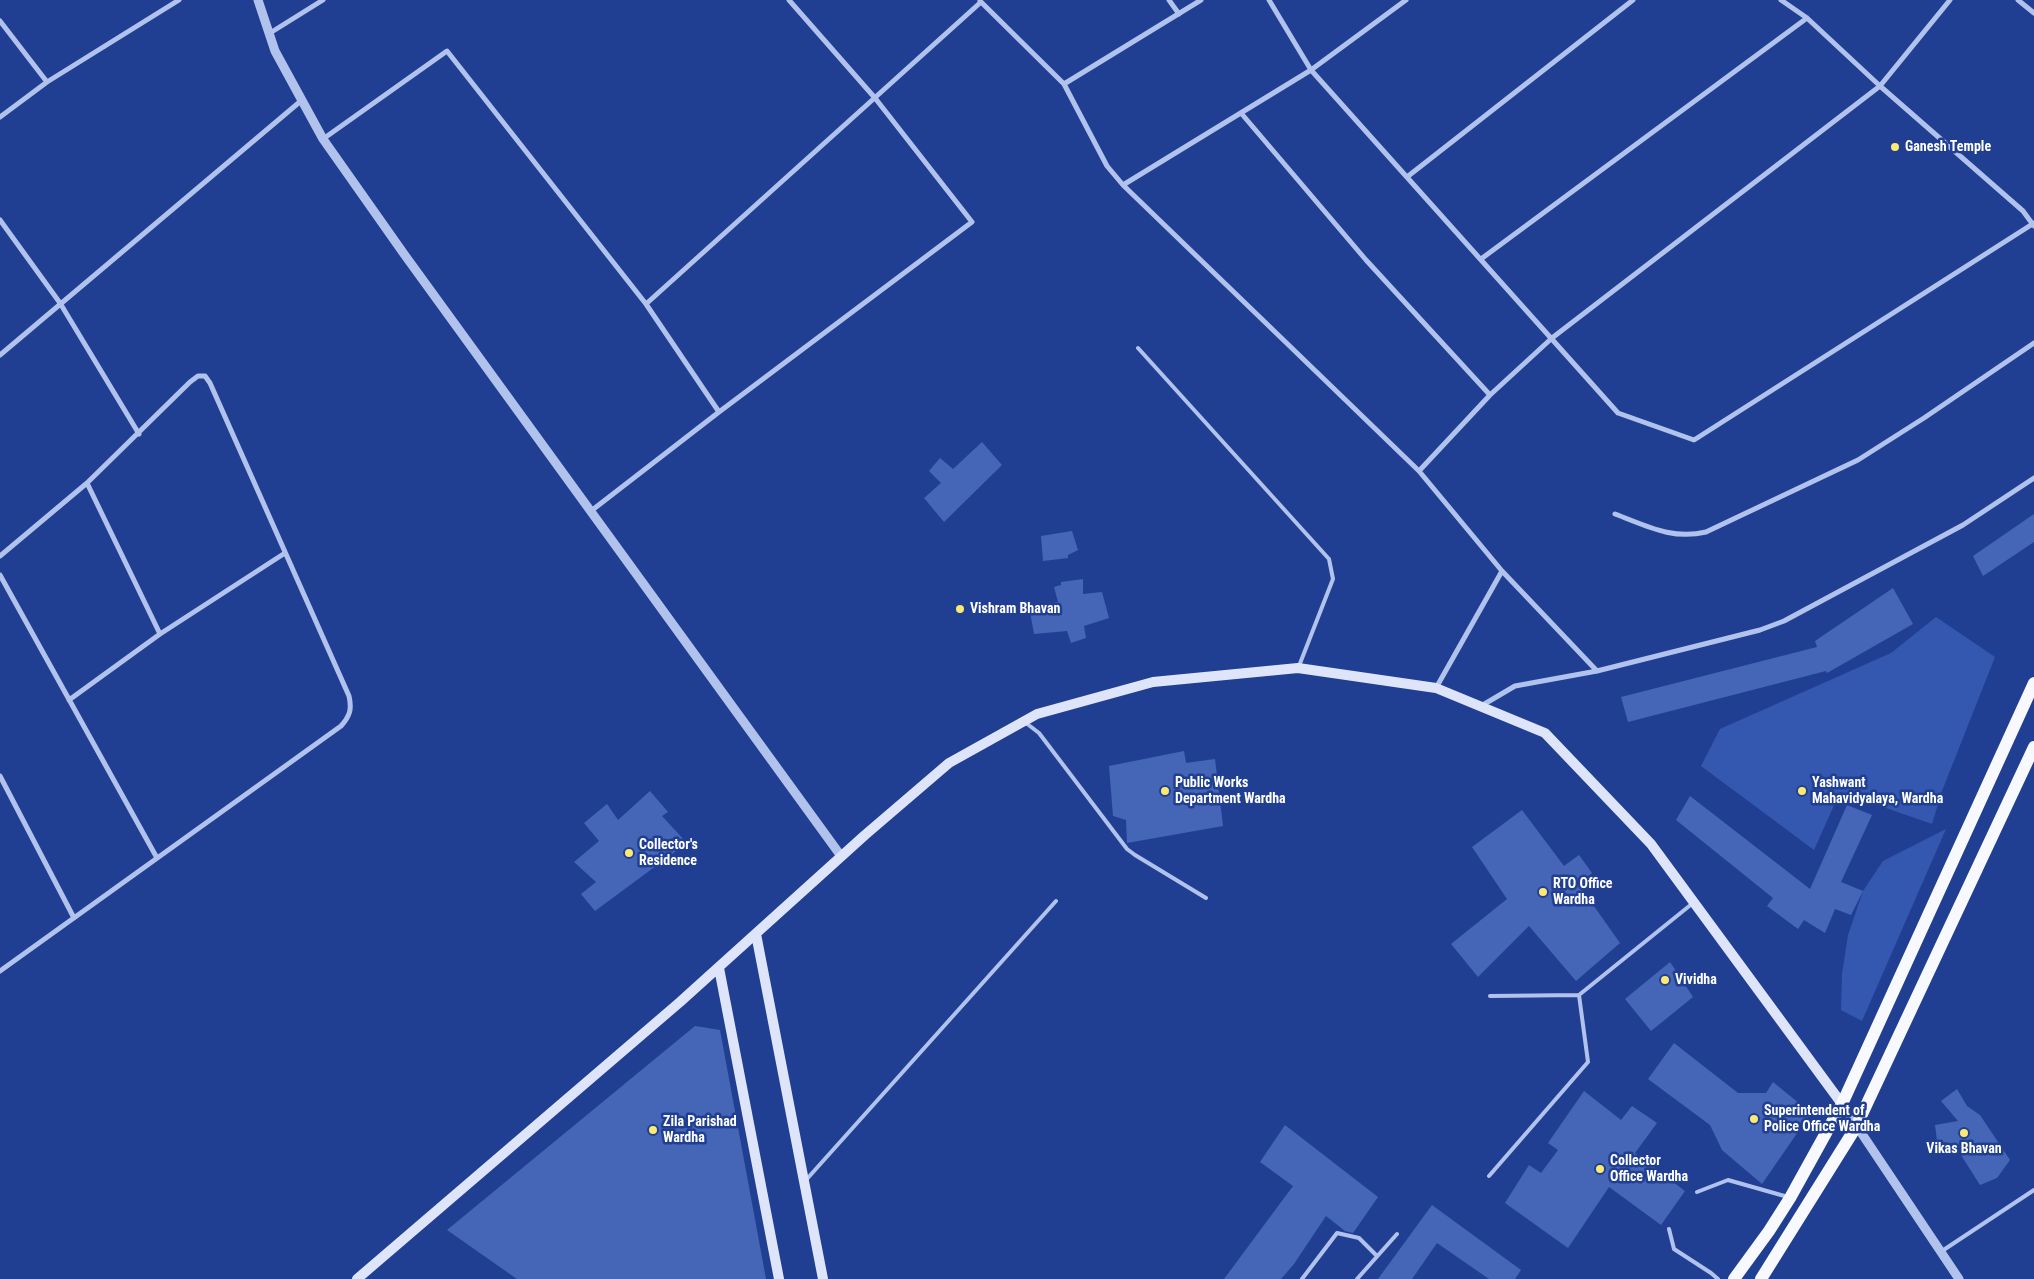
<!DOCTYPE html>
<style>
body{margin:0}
canvas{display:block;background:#203f92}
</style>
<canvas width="2034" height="1279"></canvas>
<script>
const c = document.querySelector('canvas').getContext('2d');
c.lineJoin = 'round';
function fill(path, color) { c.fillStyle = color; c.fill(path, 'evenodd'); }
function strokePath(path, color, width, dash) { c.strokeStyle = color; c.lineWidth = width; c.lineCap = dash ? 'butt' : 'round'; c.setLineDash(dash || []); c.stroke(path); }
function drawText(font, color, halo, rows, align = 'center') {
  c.font = font + ' "Roboto Condensed",sans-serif'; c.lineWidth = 5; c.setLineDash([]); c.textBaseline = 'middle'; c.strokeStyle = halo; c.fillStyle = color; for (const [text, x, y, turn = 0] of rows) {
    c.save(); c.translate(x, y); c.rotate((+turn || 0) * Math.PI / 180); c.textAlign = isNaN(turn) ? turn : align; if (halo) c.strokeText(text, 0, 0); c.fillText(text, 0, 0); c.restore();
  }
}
const green = new Path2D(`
 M1936 617 1995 657 1942 791 1932 824 1840 792 1814 850 1701 766 1720 729 1891 653Z
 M1946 829 1862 1021 1841 1010 1842 974 1848 935 1863 891 1883 861Z`);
const building = new Path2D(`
 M982 442 1002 465 944 522 924 498 941 483 929 471 940 458 953 469Z
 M2034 514V542L1983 576 1973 556Z
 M1072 531 1078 550 1068 555V558L1043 561 1041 536Z
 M1083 579V594L1102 592 1109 618 1084 626 1086 638 1071 643 1067 631 1034 634 1029 606 1058 602 1054 587 1061 585V582Z
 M1893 588 1913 624 1827 673 1826 671 1628 722 1621 697 1817 647 1815 641Z
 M1184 751 1186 763 1215 759 1223 826 1127 843 1126 820 1113 816 1109 766Z
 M650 791 668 812 662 816 687 843 595 911 581 894 596 882 574 862 599 841 584 823 607 804 618 820Z
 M1690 796 1810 889 1847 805 1872 815 1841 882 1863 891 1851 915 1835 909 1825 933 1804 920 1798 929 1767 906 1773 898 1676 820Z
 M1522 810 1564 866 1579 855 1592 873 1579 885 1620 943 1576 981 1529 926 1478 977 1451 944 1507 899 1472 847Z
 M1670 962 1693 997 1651 1031 1625 999Z
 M695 1026 720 1030 766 1279H517L447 1230Z
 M1674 1043 1738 1093H1766L1773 1082 1811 1113 1762 1184 1722 1150 1710 1125 1648 1079Z
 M1957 1089 1967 1106 1980 1115 2010 1160 1997 1178 1980 1185 1954 1144 1937 1141 1935 1125 1958 1121 1941 1101Z
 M1584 1091 1621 1120 1632 1106 1657 1123 1635 1153 1685 1191 1661 1225 1609 1187 1568 1248 1505 1203 1529 1165 1541 1173 1558 1150 1548 1143Z
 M1285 1125 1378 1197 1353 1233 1345 1231 1326 1216 1294 1264 1281 1279H1224L1293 1186 1260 1162Z
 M1432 1205 1521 1270 1515 1279H1489L1437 1243 1412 1279H1378Z`);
const service = new Path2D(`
 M1138 348 1329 559 1333 579 1299 666
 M1026 723 1039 733 1127 849 1135 855 1206 898
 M1490 996 1579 995 1693 903
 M1489 1176 1588 1062 1579 995
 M806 1180 1056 901
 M1697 1192 1728 1180 1788 1197
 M1669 1229 1674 1249 1711 1273 1718 1279
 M1942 1251 2034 1190
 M1302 1279 1337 1233 1359 1238 1377 1256
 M1357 1279 1397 1234`);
const minor = new Path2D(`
 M1169 0 1179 14
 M1269 0 1311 70 1406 0
 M1781 0 1807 18 1880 86 2023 211 2034 226
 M2018 0 2034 13
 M980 1 1064 84 1107 166 1123 185 1419 471 1502 571 1436 688
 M0 21 47 82
 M270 33 323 0
 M1064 84 1201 0
 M1241 113 1366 260 1490 395
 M0 117 47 82 179 0
 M323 139 447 51 646 304 981 2
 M1407 177 1633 0
 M1123 185 1311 70 1618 413 1694 440 2034 223
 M0 220 60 303 139 434
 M1481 259 1807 18
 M646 304 719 412 972 222 875 98 789 0
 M0 355 302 100
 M1419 471 1490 395 1552 338 1880 86 1950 0
 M87 483 160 634
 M591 511 719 412
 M1615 514C1647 526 1672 540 1706 532L1858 460 1924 418 2034 343
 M0 556 87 483 190 382 198 376H205L210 383 349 696C352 709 350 716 341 726L0 971
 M1502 571 1597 671
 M0 575 157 858
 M69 700 160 634 285 553
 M1481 706 1515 686 1597 671 1760 630 1784 621 1963 525 2034 478
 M0 776 74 918`);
const tertiary = new Path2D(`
 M258 0 275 51 323 139 404 254 841 856
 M1842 1104 1959 1279`);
const secondary = new Path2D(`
 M756 934 823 1279
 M719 968 779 1279
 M357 1279 680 1002 865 835 949 763 1037 714 1153 682 1298 668 1436 688 1545 733 1651 844 1842 1104`);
const primary = new Path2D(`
 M1734 1279 1769 1231 1790 1198 1842 1104 2034 683
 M1761 1279 1856 1127 2034 747`);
const markers = [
 [1895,147,5,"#fbe972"],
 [960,609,5,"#fbe972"],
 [1165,791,5,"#fbe972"],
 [1802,791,5,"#fbe972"],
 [629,853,5,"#fbe972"],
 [1543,892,5,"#fbe972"],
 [1665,980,5,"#fbe972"],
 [1754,1119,5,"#fbe972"],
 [653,1130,5,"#fbe972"],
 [1964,1133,5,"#fbe972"],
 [1600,1169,5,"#fbe972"]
];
const poiNames = [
 ["Ganesh Temple",1905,147],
 ["Vishram Bhavan",970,609],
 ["Public Works",1175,783],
 ["Department Wardha",1175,799],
 ["Yashwant",1812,783],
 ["Mahavidyalaya, Wardha",1812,799],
 ["Collector's",639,845],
 ["Residence",639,861],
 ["RTO Office",1553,884],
 ["Wardha",1553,900],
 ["Vividha",1675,980],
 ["Superintendent of",1764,1111],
 ["Police Office Wardha",1764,1127],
 ["Zila Parishad",663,1122],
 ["Wardha",663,1138],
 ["Vikas Bhavan",1964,1149,"center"],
 ["Collector",1610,1161],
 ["Office Wardha",1610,1177]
];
fill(green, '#3457af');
fill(building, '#4565b7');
strokePath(service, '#b1c3ed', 4);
strokePath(minor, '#b1c3ed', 5);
strokePath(tertiary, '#b1c3ed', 9);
strokePath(secondary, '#dee5fa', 10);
strokePath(primary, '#f8f9ff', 12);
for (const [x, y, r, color] of markers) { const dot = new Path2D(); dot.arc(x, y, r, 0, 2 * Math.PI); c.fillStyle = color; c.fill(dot); strokePath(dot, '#203f92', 2); }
drawText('bold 14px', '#fff', '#203f92', poiNames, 'left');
</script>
